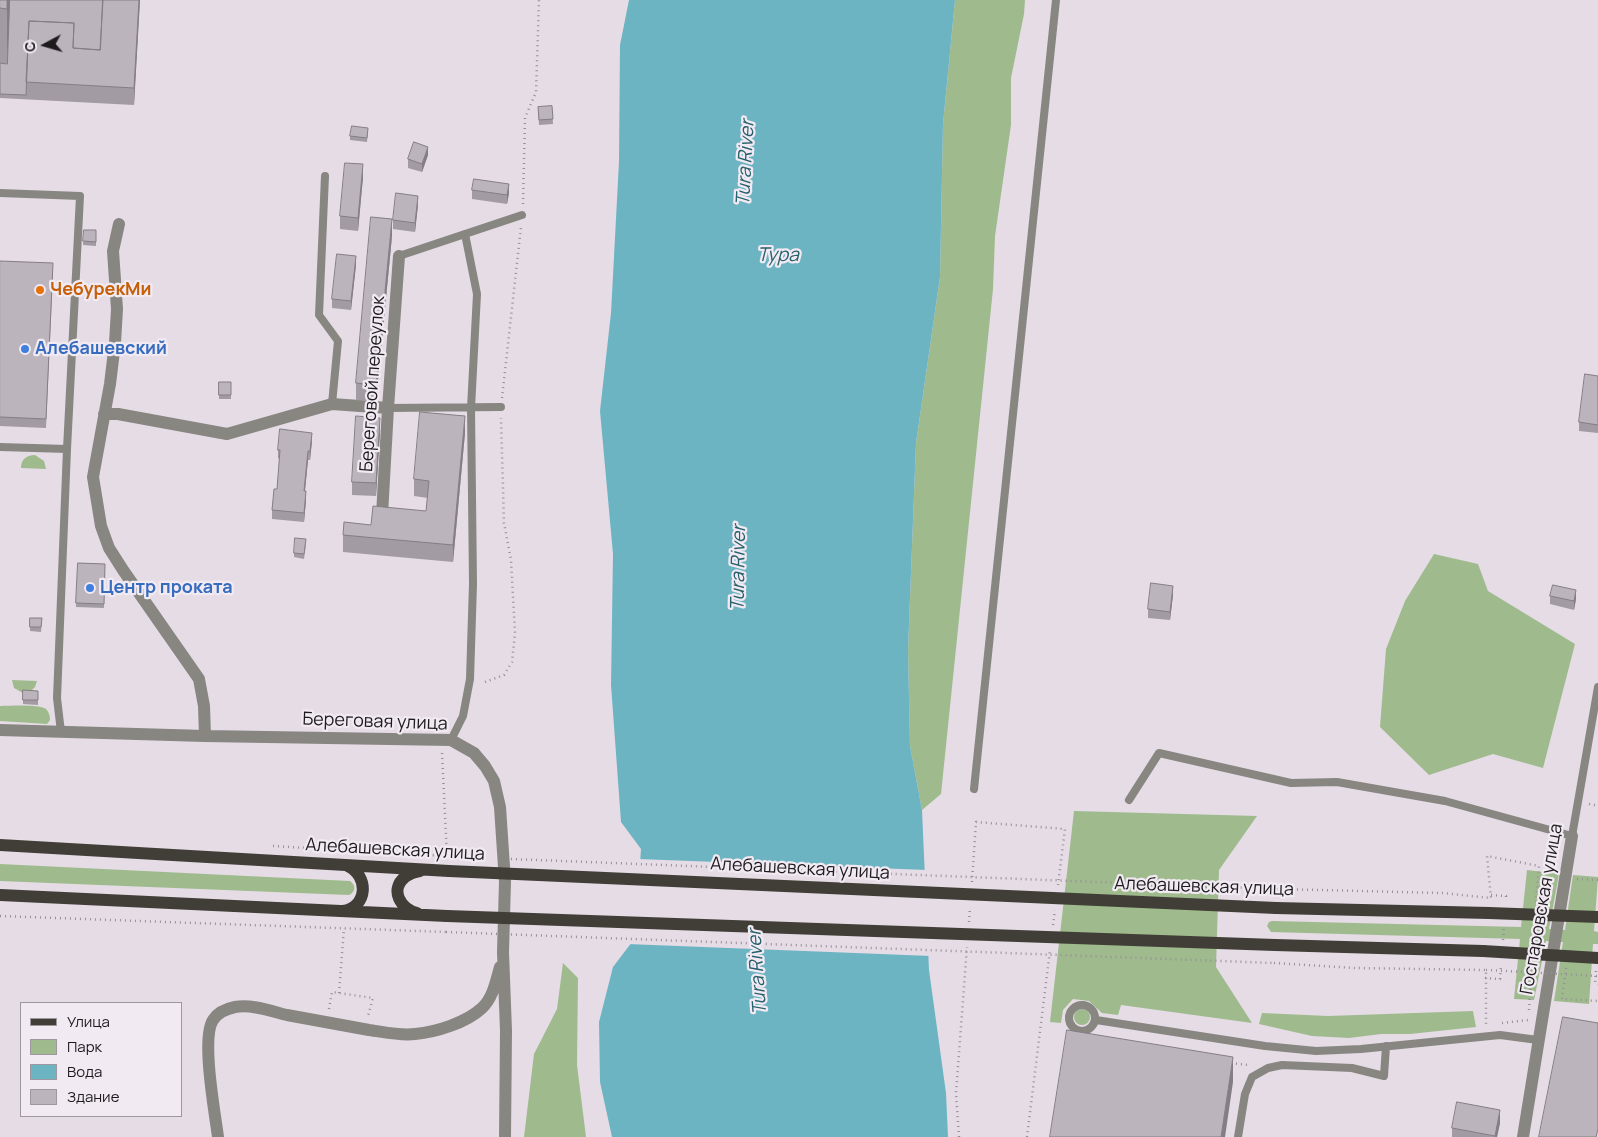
<!DOCTYPE html>
<meta charset="utf-8">
<style>
body{margin:0}
#map{position:relative;width:1598px;height:1137px;overflow:hidden;background:#e5dce6;font-family:Manrope,sans-serif}
canvas{display:block}
.legend{position:absolute;left:20px;top:1002px;width:162px;height:115px;box-sizing:border-box;background:#f2eaf3;border:1px solid #9d979e;margin:0;padding:6px 9px;list-style:none;font-size:15px;color:#1e1b1e}
.legend li{display:flex;align-items:center;gap:10px;height:25px}
.legend b{width:25px;border:1px solid #9d979e}
.north{position:absolute;left:20px;top:20px;width:50px;height:50px;-webkit-text-stroke:4px #f2eaf3;paint-order:stroke;rotate:264deg;font-size:14px;font-weight:700;line-height:20px;text-align:center;color:#1e1b1e}
.north::after{content:'';display:block;margin:auto;width:18px;height:22px;background:#1e1b1e;clip-path:polygon(50% 0,100% 100%,50% 72%,0 100%)}
</style>
<div id="map">
<canvas width="1598" height="1137"></canvas>
<ul class="legend">
<li><b style="height:6px;background:#413e37"></b>Улица</li>
<li><b style="height:14px;background:#9fbb8d"></b>Парк</li>
<li><b style="height:14px;background:#6db4c3"></b>Вода</li>
<li><b style="height:14px;background:#bcb4bd"></b>Здание</li>
</ul>
<div class="north">С</div>
</div>
<script>
const c = document.querySelector('canvas').getContext('2d');
c.lineJoin = 'round';
function fill(path, color) { c.fillStyle = color; c.fill(path, 'evenodd'); }
function strokePath(path, color, width, dash) { c.strokeStyle = color; c.lineWidth = width; c.lineCap = dash ? 'butt' : 'round'; c.setLineDash(dash || []); c.stroke(path); }
function drawText(font, color, halo, rows, align = 'center') {
  c.font = font + ' Manrope,sans-serif'; c.lineWidth = 4.5; c.setLineDash([]); c.textBaseline = 'middle'; c.strokeStyle = halo; c.fillStyle = color; for (const [text, x, y, turn = 0] of rows) {
    c.save(); c.translate(x, y); c.rotate((+turn || 0) * Math.PI / 180); c.textAlign = isNaN(turn) ? turn : align; if (halo) c.strokeText(text, 0, 0); c.fillText(text, 0, 0); c.restore();
  }
}
const green = new Path2D(`
 M955 0H1025L1024 14 1011 78V125L995 236 993 289 941 794 922 810 910 746 908 650 916 443 940 277 943 124Z
 M35 455 44 461 46 469 21 468C21 460 26 455 35 455Z
 M1434 554 1478 564 1488 591 1575 644 1543 768 1493 754 1429 775 1380 727 1386 649 1405 601Z
 M12 680 37 681 35 687 31 691 23 693 14 688Z
 M0 706C10 706 38 704 46 709 49 712 50 716 50 720L47 724 0 721Z
 M1074 811 1257 816 1219 870 1216 967 1252 1023 1121 1005 1118 1015 1102 1013 1089 1001 1073 999 1063 1010 1061 1023 1050 1022Z
 M0 864 350 881C356 885 356 892 349 895L0 881Z
 M1527 870 1559 874 1549 929 1565 930 1573 875 1598 877 1594 931 1598 932V944H1593L1589 1004 1554 1001 1563 942 1546 941 1534 1000 1514 999 1520 939 1271 932 1267 926 1269 922 1272 921 1521 927Z
 M563 963 578 978 577 1065 586 1137H524L534 1054 557 1009Z
 M1074 1017a8 8 0 1 1 16 0a8 8 0 1 1-16 0Z
 M1473 1011 1476 1027 1410 1034H1381L1349 1038 1312 1036 1259 1024 1262 1013 1328 1016Z`);
const water = new Path2D(`
 M629 0H955L943 124 940 277 916 443 908 650 910 746 922 810 929 970 946 1093 948 1137H612L600 1082 599 1022 613 967 635 938 641 849 621 822 611 685 613 554 600 411 611 313 619 162 620 45Z`);
const pier = new Path2D(`
 M638 859 927 870 931 956 627 944 633 937Z`);
const path = new Path2D(`
 M523 204 525 118 536 92 539 0
 M502 398 521 227
 M485 682 504 675 512 662 515 633 511 560 504 523 501 418
 M442 753 447 856
 M1589 804 1598 806
 M273 846 445 856
 M1577 879 1598 880
 M972 882 976 822 1065 829 1058 885
 M1277 889 1442 893 1491 898 1487 856 1539 866 1536 902
 M1491 895 1506 896V900
 M0 916 446 932
 M969 922 970 907
 M1053 925 1055 910
 M1503 940 1504 926
 M1533 942 1535 928
 M1274 963 1355 968 1486 970V1024
 M1566 968 1562 999 1598 1001
 M1596 971 1595 983 1598 984
 M1485 978 1500 979 1501 965
 M339 993 344 928
 M329 1009 332 992 373 998 368 1016
 M1529 1010 1532 968
 M1502 1023 1528 1020
 M1231 1063 1248 1065
 M959 1137 956 1093 967 947
 M1027 1137 1050 950`);
const service = new Path2D(`
 M325 176 319 315 338 341 332 404
 M0 193 80 196 67 449
 M399 256 522 215
 M388 408 501 407
 M0 447 67 449 57 698 61 732
 M451 740 463 716 470 679 473 584 471 408 477 294 465 234
 M974 789 1056 0
 M1129 800 1159 753 1291 783 1337 782 1445 801 1572 836 1598 687
 M1069 1018a13 13 0 1 1 26 0a13 13 0 1 1-26 0Z
 M1096 1020 1265 1046 1316 1051 1361 1049 1500 1035 1538 1040
 M1238 1137 1245 1094 1252 1077 1268 1068 1282 1065 1352 1068 1384 1076 1386 1046`);
const minor = new Path2D(`
 M119 224 113 251 117 309 115 343 110 384 93 477 101 526 109 548 123 570 199 679 204 706 205 736
 M104 414H118L227 434 332 404 388 408
 M382 515 388 408 399 256
 M0 730 205 736 451 740 474 753 485 766 494 781 500 807 505 882 503 952 506 1031 505 1137
 M218 1137C215 1113 201 1038 213 1020 218 1012 225 1009 235 1007 251 1004 271 1011 287 1015 314 1020 342 1025 369 1030 384 1032 400 1036 415 1034 436 1032 466 1023 482 1008 493 998 496 981 500 967
 M1523 1137 1572 836`);
const primary = new Path2D(`
 M0 845 449 871
 M0 895 447 916
 M1276 908 1489 913
 M343 911C368 907 369 876 348 866
 M417 913C401 909 389 890 405 877 409 874 414 872 420 871
 M1275 945 1483 951`);
const pathBridge = new Path2D(`
 M511 859 1277 889
 M446 932 1274 963
 M1486 970 1598 976`);
const primaryBridge = new Path2D(`
 M449 871 1276 908
 M1489 913 1598 917
 M447 916 1275 945
 M1483 951 1598 958`);
const wall = new Path2D(`
 M0 0H140L134 105 0 98Z
 M552 106 553 124 539 125 538 107Z
 M368 132 367 142 350 140V136Z
 M428 155 422 172 408 168V159Z
 M363 177 358 231 340 229V216Z
 M472 190 509 193 507 204 472 199Z
 M418 205 415 232 393 229V220Z
 M84 230H96V246L83 245Z
 M392 236 376 402 356 400V383Z
 M0 261 53 272 46 428 0 426Z
 M356 265 351 310 332 308V299Z
 M1598 376V433L1579 431V422Z
 M219 382H231V399H219Z
 M380 431 376 496 352 495V482Z
 M465 433 453 562 343 552V535L371 525 426 511 428 498 414 496V479Z
 M312 441 310 460H308L305 491 306 500 304 522 272 519V510L277 489 280 459 278 458V450Z
 M306 544 304 559 294 557V553Z
 M78 563 105 564 104 608 76 607Z
 M1173 595 1170 620 1148 618V609Z
 M1550 596 1576 599 1574 610 1550 604Z
 M30 618H42L41 632 30 631Z
 M23 690 38 691V705L23 704Z
 M1500 1123 1497 1137H1452V1128Z`);
const shadedWall = new Path2D(`
 M7 0H10V16L7 68Z
 M139 0H140L134 105V88Z
 M428 147V155L422 172V164Z
 M363 164V177L358 231V218Z
 M509 184V193L507 204V195Z
 M418 196V205L415 232V223Z
 M392 219V236L376 402V385Z
 M356 256V265L351 310V301Z
 M465 416V433L453 562V545Z
 M380 418V431L376 496V483Z
 M312 433V441L310 460V451Z
 M308 451V460L304 500V491Z
 M306 491V500L304 522V513Z
 M1173 586V595L1170 620V612Z
 M1576 590V599L1574 610V601Z
 M1233 1057V1082L1225 1137H1221Z
 M1500 1110V1123L1497 1137H1495Z`);
const building = new Path2D(`
 M0 0H7V9L0 8Z
 M10 0H103L100 50 73 48 74 23 29 21 26 95 0 94V63L7 64Z
 M103 0H139L134 88 26 82 29 21 74 23 73 48 100 50Z
 M552 106 553 119 539 120 538 107Z
 M352 126 368 128 367 138 350 136Z
 M414 142 428 147 422 164 408 159Z
 M345 163 363 164 358 218 340 216Z
 M474 179 509 184 507 195 472 190Z
 M396 193 418 196 415 223 393 220Z
 M371 217 392 219 376 385 356 383Z
 M84 230H96V242L83 241Z
 M337 254 356 256 351 301 332 299Z
 M0 261 53 263 46 419 0 417Z
 M1585 374 1598 376V425L1579 422Z
 M219 382H231V395H219Z
 M420 412 465 416 453 545 343 535 344 522 371 525 373 506 426 511 429 481 414 479Z
 M356 416 380 418 376 483 352 482Z
 M280 429 312 433 310 451H308L304 491H306L304 513 272 510 274 489H277L280 450H278Z
 M295 538 306 539 304 554 294 553Z
 M78 563 105 564 104 604 76 603Z
 M1151 583 1173 586 1170 612 1148 609Z
 M1553 585 1576 590 1574 601 1550 596Z
 M30 618H42L41 627H30Z
 M23 690 38 691V700H23Z
 M1563 1017 1598 1023V1129L1596 1137H1539Z
 M1067 1030 1233 1057 1221 1137H1050Z
 M1457 1102 1500 1110 1495 1136 1452 1128Z`);
const markers = [
 [40,290,5,"#e8710a"],
 [25,349,5,"#3f7fe0"],
 [90,588,5,"#3f7fe0"]
];
const foodNames = [
 ["ЧебурекМи",50,290]
];
const shopNames = [
 ["Алебашевский",35,349],
 ["Центр проката",100,588]
];
const streetNames = [
 ["Береговой переулок",373,384,-86],
 ["Береговая улица",375,722,2],
 ["Алебашевская улица",395,850,3],
 ["Алебашевская улица",800,869,3],
 ["Алебашевская улица",1204,887,2],
 ["Госпаровская улица",1542,909,-80]
];
const waterNames = [
 ["Tura River",746,163,-87],
 ["Тура",778,256],
 ["Tura River",739,568,-89],
 ["Tura River",758,972,-94]
];
fill(green, '#9fbb8d');
fill(water, '#6db4c3');
fill(pier, '#e5dce6');
strokePath(path, '#968f97', 2.5, [1, 4]);
strokePath(service, '#878681', 8);
strokePath(minor, '#878681', 12);
strokePath(primary, '#413e37', 12);
strokePath(pathBridge, '#968f97', 2.5, [1, 4]);
strokePath(primaryBridge, '#413e37', 12);
fill(wall, '#a29ba3');
fill(shadedWall, '#847e84');
fill(building, '#bcb4bd');
strokePath(building, '#847e84', 1);
for (const [x, y, r, color] of markers) { const dot = new Path2D(); dot.arc(x, y, r, 0, 2 * Math.PI); c.fillStyle = color; c.fill(dot); strokePath(dot, '#f2eaf3', 2); }
drawText('bold 18px', '#c56008', '#f2eaf3', foodNames, 'left');
drawText('bold 18px', '#366cbe', '#f2eaf3', shopNames, 'left');
drawText('18px', '#1e1b1e', '#f2eaf3', streetNames);
drawText('italic 19px', '#26616c', '#f2eaf3', waterNames);
</script>
